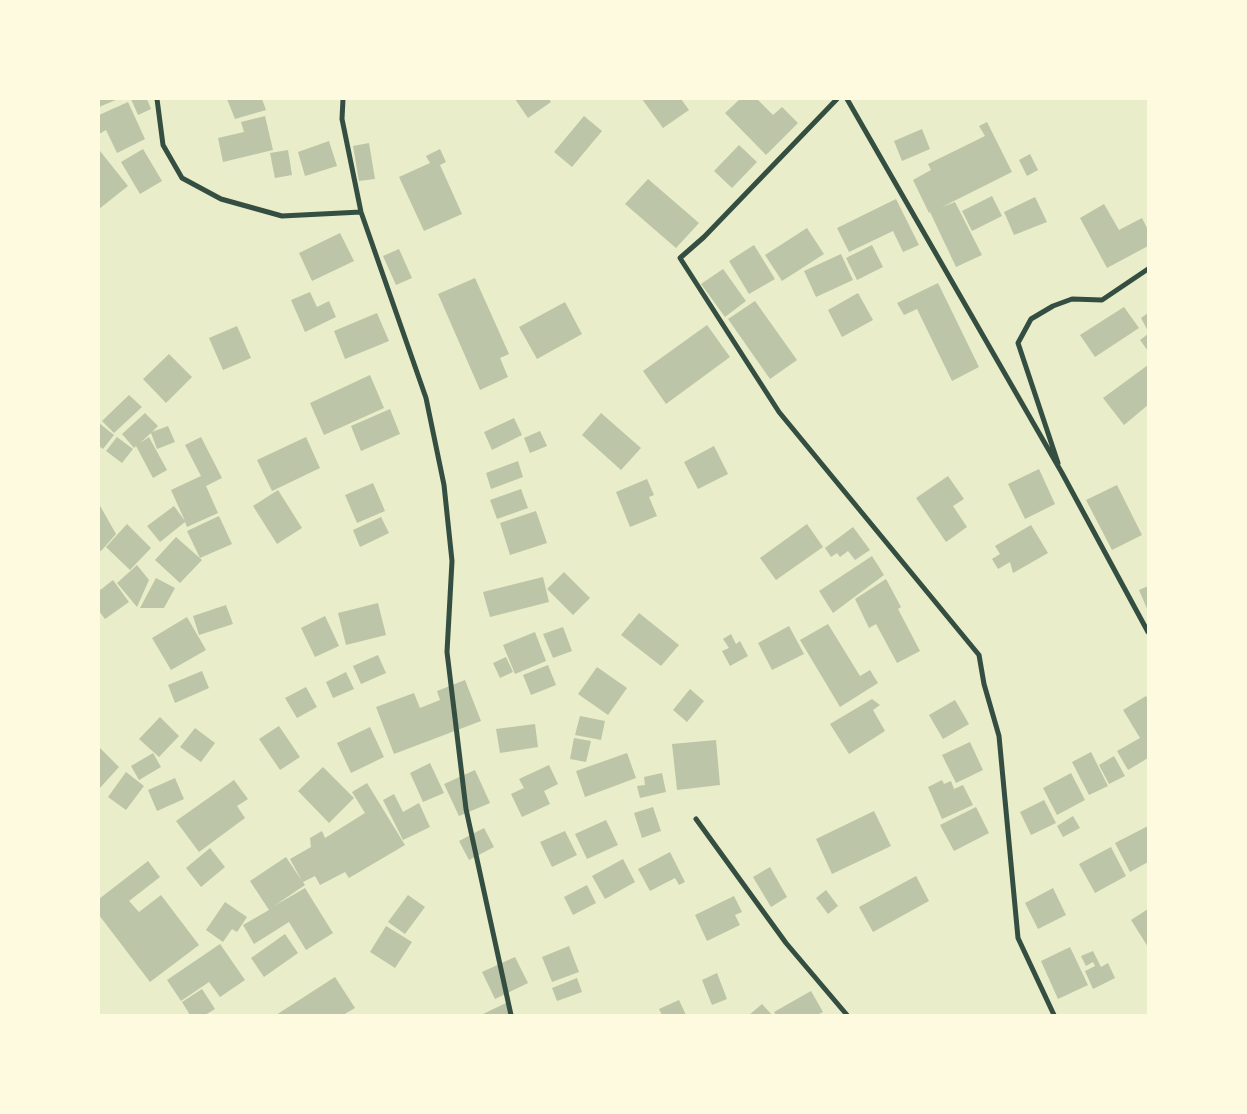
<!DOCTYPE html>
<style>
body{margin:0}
#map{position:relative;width:1247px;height:1114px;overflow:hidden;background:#e9edc9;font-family:"Exo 2",sans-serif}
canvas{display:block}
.frame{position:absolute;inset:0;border:100px solid #fefae0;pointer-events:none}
</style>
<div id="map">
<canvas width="1247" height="1114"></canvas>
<div class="frame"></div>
</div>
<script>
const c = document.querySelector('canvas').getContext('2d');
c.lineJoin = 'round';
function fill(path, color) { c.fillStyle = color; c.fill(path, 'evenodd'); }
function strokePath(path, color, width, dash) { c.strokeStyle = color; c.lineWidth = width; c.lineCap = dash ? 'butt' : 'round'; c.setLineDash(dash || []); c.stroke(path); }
const building = new Path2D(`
 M99 99H118L99 107Z
 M131 99H147L151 109 138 115Z
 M227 99H262L266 110 235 119Z
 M515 99H549L551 102 528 118Z
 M642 99H681L689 110 663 128Z
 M740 99H757L773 115 782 107 798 123 766 155 725 113Z
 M128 102 145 139 117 153 106 130 99 134V115Z
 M265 116 273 150 223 162 218 138 244 132 241 122Z
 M584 116 602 131 572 167 554 152Z
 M987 122 1012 172 942 207 955 202 982 255 956 267 930 212 929 213 913 180 931 170 928 164 985 136 979 126Z
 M922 129 930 149 902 161 894 141Z
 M329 141 337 166 305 176 298 152Z
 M369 143 375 179 359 181 353 146Z
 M739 145 757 162 732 188 714 171Z
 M143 149 162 181 140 194 121 162Z
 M440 149 446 162 440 165 462 214 424 231 399 177 430 163 426 156Z
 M288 150 292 175 275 178 270 153Z
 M100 151 128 186 99 209V152Z
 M1030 154 1038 170 1027 176 1019 160Z
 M648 179 699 223 676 248 625 204Z
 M992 196 1002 216 972 231 962 211Z
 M1035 197 1047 222 1014 235 1004 212Z
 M896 199 919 245 903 252 893 231 849 252 837 228Z
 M1104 204 1119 230 1142 218 1148 230V246L1107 268 1080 218Z
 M807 228 824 254 782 281 765 255Z
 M340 233 354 261 312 281 299 253Z
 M754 245 775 279 749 294 729 261Z
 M872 245 883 267 857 280 846 258Z
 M399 249 412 278 396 285 383 256Z
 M841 254 853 280 816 297 804 271Z
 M723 269 746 301 725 317 701 284Z
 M475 278 509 354 500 358 508 377 480 390 438 294Z
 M938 283 979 367 952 381 917 309 904 315 897 303Z
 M310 292 317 307 329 301 336 317 305 332 291 300Z
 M858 293 873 320 842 337 828 310Z
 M755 301 797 360 770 379 728 319Z
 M565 302 582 334 537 359 519 327Z
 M1124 307 1139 328 1095 357 1080 335Z
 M377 313 389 341 345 359 334 331Z
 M1148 313V331L1141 318Z
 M707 325 730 357 666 404 643 371Z
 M237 326 251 358 223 370 209 338Z
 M1148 334V351L1140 340Z
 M169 354 192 377 166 403 143 379Z
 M1148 365V405L1124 425 1103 398Z
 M370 375 384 408 324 435 310 403Z
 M129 395 142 407 114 433 102 421Z
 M390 409 400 434 361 451 351 426Z
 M145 413 158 426 152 432 168 426 175 442 157 449 151 433 140 443 149 437 167 470 153 478 136 446 134 448 122 434Z
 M601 413 641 448 621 470 582 435Z
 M514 418 522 435 492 450 484 432Z
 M99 423 114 435 103 449 99 446Z
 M540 431 547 446 530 453 524 438Z
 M117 437 133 449 122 463 106 451Z
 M201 437 222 478 206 486 218 513 187 527 185 522 160 542 147 526 174 506 185 521 171 490 201 476 185 445Z
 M306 437 320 468 272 491 257 460Z
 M714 446 728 474 698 489 684 462Z
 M518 461 523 477 491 489 486 473Z
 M1039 469 1055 504 1025 519 1008 484Z
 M948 476 964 499 953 506 967 527 946 542 916 498Z
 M647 479 654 495 649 497 657 516 630 527 616 492Z
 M373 483 385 511 357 523 345 495Z
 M1117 485 1142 535 1112 550 1086 500Z
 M521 489 528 508 497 519 490 500Z
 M278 490 302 528 277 544 253 506Z
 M99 504 116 534 102 550 99 552Z
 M536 511 547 543 510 555 500 523Z
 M219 516 232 544 200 558 187 531Z
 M381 517 389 533 360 547 353 530Z
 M127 524 151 548 130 570 106 547Z
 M807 524 823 547 776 580 760 558Z
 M1031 525 1048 553 1013 573 1010 562 998 569 992 559 1000 554 995 546Z
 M853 527 870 550 855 560 848 551 840 557 837 553 831 557 825 548Z
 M176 537 202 560 180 583 155 560Z
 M872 556 884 575 833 613 819 591Z
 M137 565 149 580 137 607 117 583Z
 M564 572 590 598 573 615 547 589Z
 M543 577 549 602 490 617 483 592Z
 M156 578 175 588 164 608H140Z
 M886 579 901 607 898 609 920 651 897 663 876 624 869 628 855 599Z
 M113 580 129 602 105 619 99 611V591Z
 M1148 586V611L1139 590Z
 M378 603 386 635 346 645 338 613Z
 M226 605 233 624 199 635 193 616Z
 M639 613 679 645 661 666 621 635Z
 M325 616 339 646 315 657 301 628Z
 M187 617 206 650 171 670 152 638Z
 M828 624 860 676 870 670 878 683 840 707 800 640Z
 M789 626 804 654 772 670 758 643Z
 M563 627 572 651 553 658 543 634Z
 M535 632 546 661 515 674 503 645Z
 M731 634 736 644 740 641 748 656 730 666 722 651 729 648 723 639Z
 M378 655 386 673 361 684 353 666Z
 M506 657 513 672 500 678 493 663Z
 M548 665 556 685 531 695 523 675Z
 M597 667 627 688 608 715 578 694Z
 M202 671 209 688 175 703 168 685Z
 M346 672 354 689 333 698 326 682Z
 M465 680 481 721 394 754 376 707 414 693 420 708 440 700 437 691Z
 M306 687 317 707 297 718 285 698Z
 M690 689 704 701 687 722 673 710Z
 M1146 696 1148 700V758L1128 770 1117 751 1140 738 1123 710Z
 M872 699 880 705 873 710 885 731 849 754 830 724Z
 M955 700 969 724 943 739 929 715Z
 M580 716 605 721 601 740 575 735Z
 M160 717 179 736 159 757 139 739Z
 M535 724 538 747 500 753 496 729Z
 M279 726 300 757 280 770 259 739Z
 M370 727 384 757 351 773 337 743Z
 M195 728 215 743 201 762 180 747Z
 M574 738 591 741 586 762 570 759Z
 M716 740 720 785 677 790 672 744Z
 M970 742 983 770 956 783 942 755Z
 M99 747 119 767 99 789Z
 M1091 752 1108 786 1089 795 1072 762Z
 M153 753 161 767 139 780 131 766Z
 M627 753 636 778 585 797 576 771Z
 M1114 756 1125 776 1109 784 1099 765Z
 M430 763 444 793 423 802 410 773Z
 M549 765 558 784 544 791 550 804 522 817 511 794 524 788 519 779Z
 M323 767 354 798 329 823 298 791Z
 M475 770 490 803 459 816 444 784Z
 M126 772 144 786 126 810 108 797Z
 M662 773 666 792 640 798 637 786 645 785 644 777Z
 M1071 773 1085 800 1057 815 1043 788Z
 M175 778 184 799 157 811 148 790Z
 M234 780 248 799 237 806 245 818 199 852 176 821Z
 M942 780 944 784 951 781 954 789 963 785 973 805 942 819 928 787Z
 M367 783 405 845 349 878 345 872 320 885 315 876 303 882 305 885 274 906 305 888 333 933 306 950 289 922 254 944 243 925 269 910 250 881 286 857 302 881 290 859 311 847 310 838 322 831 325 838 365 813 352 792Z
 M394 794 403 812 419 803 430 827 403 840 383 800Z
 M1044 800 1056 823 1031 835 1020 812Z
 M653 807 661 831 642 838 634 813Z
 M976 807 989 833 954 851 940 825Z
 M874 811 891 846 832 874 816 839Z
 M1073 816 1080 828 1063 837 1057 826Z
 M606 820 618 845 587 859 575 834Z
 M1148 826V862L1130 872 1115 843Z
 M484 828 494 847 469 860 459 841Z
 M565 831 577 855 552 867 540 842Z
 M1111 847 1126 876 1095 893 1079 864Z
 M210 848 225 867 201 887 186 868Z
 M670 852 685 882 679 885 675 878 650 891 638 869Z
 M623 859 635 882 605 899 592 876Z
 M148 861 160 877 129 901 139 912 161 895 199 945 150 982 99 915V899Z
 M770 867 787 897 771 907 753 877Z
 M916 876 929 901 873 932 859 907Z
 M587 885 596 903 573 915 564 897Z
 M1053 888 1066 915 1038 929 1025 903Z
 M826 890 838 906 828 914 816 898Z
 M408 895 425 907 405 934 388 922Z
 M734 896 742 912 735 915 740 925 707 941 695 915Z
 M225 902 247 917 237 932 232 929 223 942 206 930Z
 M1148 909V947L1131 920Z
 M386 926 412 942 395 968 370 952Z
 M285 934 298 953 264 977 251 958Z
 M220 944 245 980 220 997 209 982 181 1001 167 980Z
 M569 946 579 972 552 982 542 957Z
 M1070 947 1088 985 1058 999 1041 961Z
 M1093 951 1101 967 1108 963 1115 978 1093 989 1085 971 1095 966 1093 962 1086 966 1081 956Z
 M515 957 528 983 495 999 482 972Z
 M717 973 727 999 712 1005 702 980Z
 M335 977 355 1008 343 1015H276Z
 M577 978 582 992 557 1001 552 988Z
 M202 989 215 1009 205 1015H190L182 1002Z
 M811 991 823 1012 817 1015H776L774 1012Z
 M679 1000 686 1015H662L659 1009Z
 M508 1002 514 1015H481Z
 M762 1004 772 1015H749Z`);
const minor = new Path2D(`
 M157 99 163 145 182 178 221 199 282 216 361 212
 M343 99 342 119 361 212 426 398 444 485 452 561 447 652 466 809 511 1015
 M837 99 704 237 680 258 779 412 979 655 984 684 999 736 1018 938 1054 1015
 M847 99 1062 473 1148 632
 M1058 463 1018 343 1031 319 1053 306 1072 299 1102 300 1148 269
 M696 819 786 943 847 1015`);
fill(building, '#bcc5a7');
strokePath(minor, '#344e41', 5);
</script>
